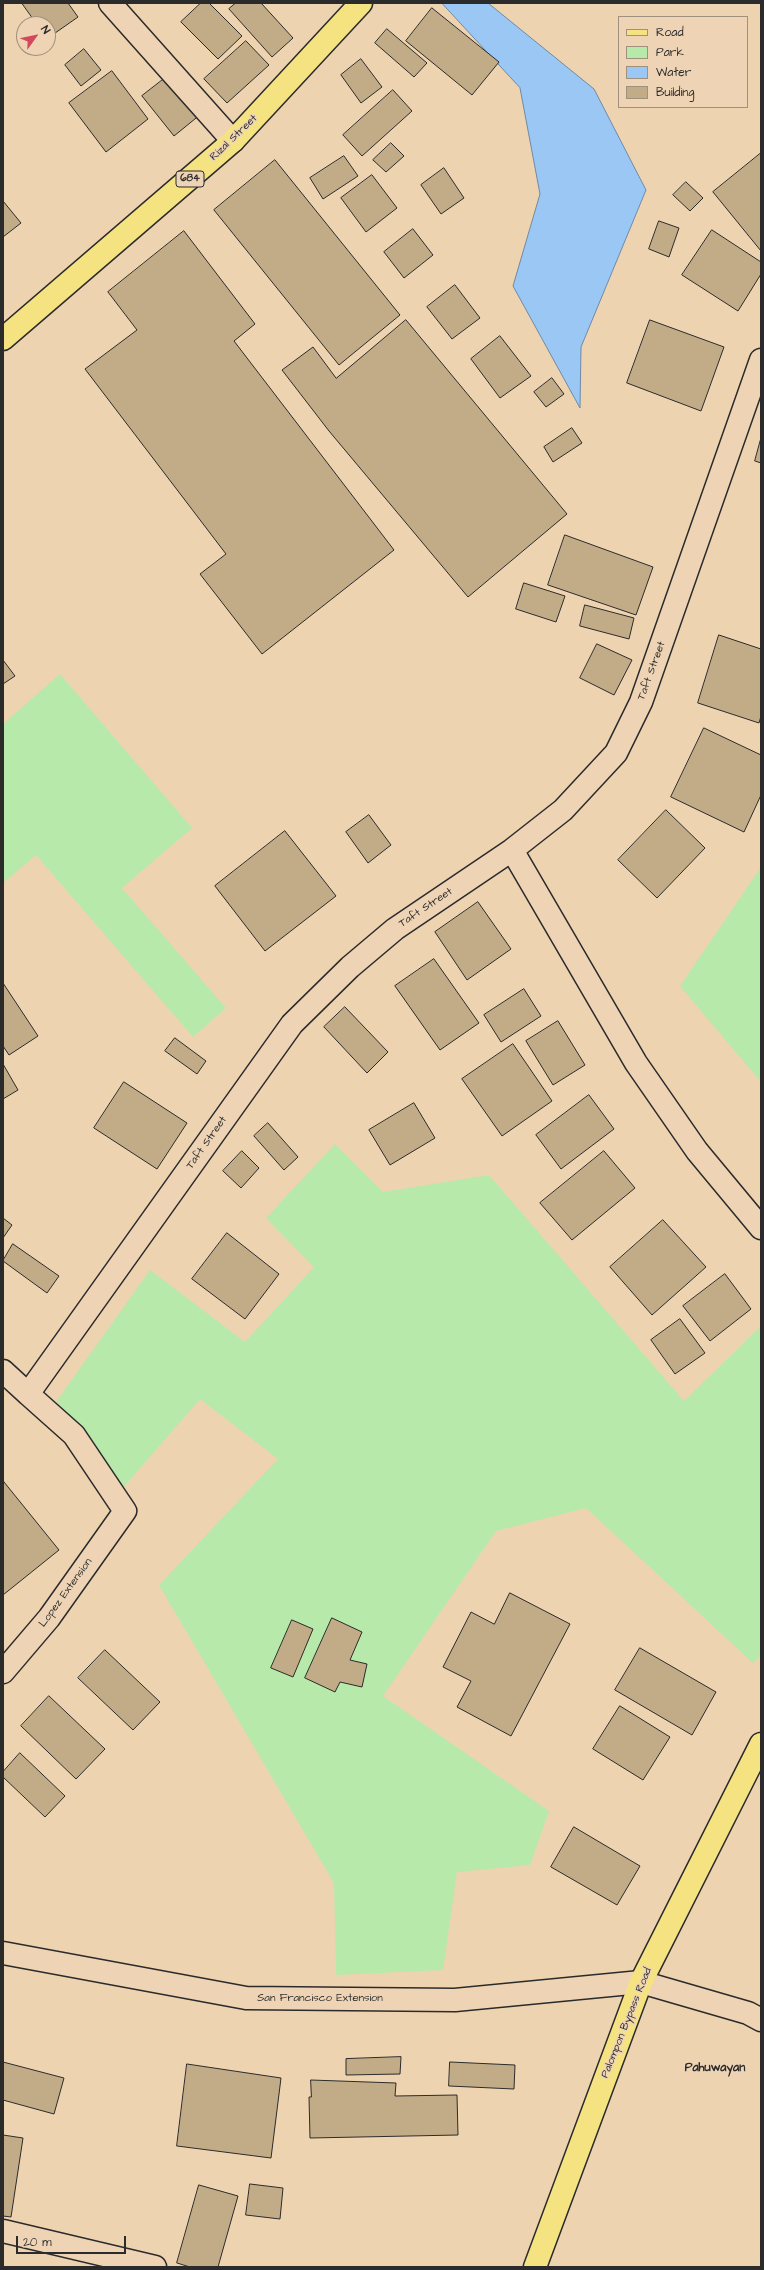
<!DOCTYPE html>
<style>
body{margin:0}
#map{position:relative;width:764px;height:2270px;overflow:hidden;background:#eed3b1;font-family:"Architects Daughter",sans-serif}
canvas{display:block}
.frame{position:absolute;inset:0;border:4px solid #2b2b2b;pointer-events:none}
.legend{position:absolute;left:618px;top:16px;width:130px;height:92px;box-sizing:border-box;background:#eed4b5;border:1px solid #a0907e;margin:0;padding:5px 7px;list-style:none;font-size:12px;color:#2b2b2b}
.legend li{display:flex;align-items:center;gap:8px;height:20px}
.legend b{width:20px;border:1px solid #a0907e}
.north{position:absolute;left:16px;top:16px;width:40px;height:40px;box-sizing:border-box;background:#eed4b5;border:1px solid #a0907e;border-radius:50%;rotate:57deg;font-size:11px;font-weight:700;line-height:16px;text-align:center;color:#2b2b2b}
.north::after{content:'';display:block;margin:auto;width:14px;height:18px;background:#d1495b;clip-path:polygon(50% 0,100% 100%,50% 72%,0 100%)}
.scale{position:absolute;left:16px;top:2236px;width:110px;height:18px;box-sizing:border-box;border:2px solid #2b2b2b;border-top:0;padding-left:5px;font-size:12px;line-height:14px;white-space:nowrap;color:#2b2b2b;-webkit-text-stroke:3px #eed4b5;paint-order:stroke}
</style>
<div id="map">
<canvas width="764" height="2270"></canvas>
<div class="frame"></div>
<ul class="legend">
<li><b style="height:5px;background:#f5e382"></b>Road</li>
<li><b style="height:11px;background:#b7e9aa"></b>Park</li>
<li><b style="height:11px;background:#9bc7f5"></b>Water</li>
<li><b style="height:11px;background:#c2ac87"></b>Building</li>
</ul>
<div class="north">N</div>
<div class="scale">20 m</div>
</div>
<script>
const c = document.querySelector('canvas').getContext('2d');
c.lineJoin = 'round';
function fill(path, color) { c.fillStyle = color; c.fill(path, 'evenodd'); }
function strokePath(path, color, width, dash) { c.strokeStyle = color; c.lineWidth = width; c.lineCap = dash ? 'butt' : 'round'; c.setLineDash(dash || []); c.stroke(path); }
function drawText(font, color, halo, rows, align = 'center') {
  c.font = font + ' "Architects Daughter",sans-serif'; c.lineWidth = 3; c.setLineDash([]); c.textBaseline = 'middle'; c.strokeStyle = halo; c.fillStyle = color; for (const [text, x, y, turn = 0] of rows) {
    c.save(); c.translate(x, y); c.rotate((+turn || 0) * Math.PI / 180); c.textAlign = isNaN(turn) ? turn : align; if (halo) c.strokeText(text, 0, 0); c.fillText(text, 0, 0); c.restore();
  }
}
const green = new Path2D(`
 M60 674 192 828 122 888 226 1008 193 1037 36 855 3 883V724Z
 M761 867V1082L680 986Z
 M335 1144 383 1192 489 1175 684 1401 761 1326V1655L753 1663 586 1508 496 1531 383 1696 549 1811 530 1865 457 1872 443 1970 336 1975 334 1883 159 1585 278 1459 200 1399 122 1489 56 1402 150 1270 245 1342 314 1267 266 1218Z`);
const water = new Path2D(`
 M442 3H488L594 89 646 190 581 347 580 408 513 286 540 194 520 88Z`);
const building = new Path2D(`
 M22 3H68L78 17 48 38V24H37Z
 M201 3H209L242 36 218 59 181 22Z
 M236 3H261L293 38 272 57 229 9Z
 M432 8 499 62 472 95 406 41Z
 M387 29 427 63 414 77 375 43Z
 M246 41 269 65 227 103 204 79Z
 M84 49 101 70 81 86 65 65Z
 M361 59 382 87 361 103 341 75Z
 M112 71 148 119 106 152 69 103Z
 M169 75 201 114 174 136 142 96Z
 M393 90 412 111 362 156 343 135Z
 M391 143 404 156 386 172 373 160Z
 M761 153V251L713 192Z
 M344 156 358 176 323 199 310 178Z
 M275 160 400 315 339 365 214 210Z
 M444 168 464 198 441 214 421 185Z
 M372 175 397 208 366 232 341 198Z
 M686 182 703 198 690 211 673 195Z
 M3 201 21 223 3 237Z
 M659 221 679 228 669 257 649 249Z
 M413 229 433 255 404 278 384 252Z
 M712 230 761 262V274L738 311 682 275Z
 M184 231 255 324 234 341 394 550 262 654 200 574 226 554 85 369 137 330 108 292Z
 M455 285 480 318 452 339 427 307Z
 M406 320 567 514 468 597 329 431 282 370 313 347 336 378Z
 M650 320 724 347 701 411 627 383Z
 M500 336 531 376 500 398 471 359Z
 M552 378 564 394 546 407 534 392Z
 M572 428 582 443 553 462 544 447Z
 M761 438V463L755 461Z
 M565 535 653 567 636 615 548 585Z
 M524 583 565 596 556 622 516 609Z
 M585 605 634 618 629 639 580 626Z
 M719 635 761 649V716L759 723 698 703Z
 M597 644 632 660 614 695 580 678Z
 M3 660 15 676 3 684Z
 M704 728 761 755V795L744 832 671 797Z
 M666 810 705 848 657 898 618 860Z
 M369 815 391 845 368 863 346 832Z
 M285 831 336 896 265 951 215 886Z
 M478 902 511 949 467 980 435 932Z
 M434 959 479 1023 440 1050 395 986Z
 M3 983 38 1036 9 1055 3 1046Z
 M524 989 541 1016 501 1042 484 1015Z
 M345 1007 388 1052 367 1073 324 1027Z
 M558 1021 585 1065 553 1085 526 1041Z
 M175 1038 206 1061 197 1074 165 1051Z
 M513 1044 552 1101 502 1136 462 1079Z
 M3 1064 18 1090 3 1099Z
 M124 1082 187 1123 157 1169 94 1128Z
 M589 1095 614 1129 561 1169 536 1135Z
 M414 1103 435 1138 390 1165 369 1130Z
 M268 1123 298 1157 284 1170 254 1136Z
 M242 1151 259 1168 241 1188 223 1171Z
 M604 1151 635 1188 572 1240 540 1203Z
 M3 1218 12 1225 3 1238Z
 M663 1220 706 1267 652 1315 610 1267Z
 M227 1233 279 1274 245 1319 192 1279Z
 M13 1244 59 1276 47 1293 3 1261Z
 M725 1274 751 1309 710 1341 683 1306Z
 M680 1319 705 1353 675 1374 651 1340Z
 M4 1482 59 1550 3 1595V1483Z
 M510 1593 570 1624 511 1736 457 1707 471 1681 443 1667 471 1612 494 1624Z
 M332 1618 362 1632 350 1660 367 1664 362 1687 340 1682 335 1692 305 1678Z
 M292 1620 313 1629 293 1677 271 1668Z
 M640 1648 716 1692 692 1735 615 1690Z
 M105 1650 160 1702 133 1730 78 1678Z
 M49 1696 105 1749 76 1779 21 1726Z
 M620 1706 670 1737 643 1780 593 1749Z
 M20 1753 65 1796 45 1817 3 1777V1772Z
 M574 1827 640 1866 617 1905 551 1867Z
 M401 2057 400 2074 346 2075V2059Z
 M3 2062 64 2078 54 2114 3 2100Z
 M450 2062 515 2065 514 2089 449 2086Z
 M187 2064 281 2078 271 2158 177 2146Z
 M311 2080 396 2083 395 2096 457 2095 458 2135 310 2138 309 2097H311Z
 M3 2135 23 2138 11 2217 3 2216Z
 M250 2184 283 2188 280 2219 246 2215Z
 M199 2185 238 2196 218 2267H190L177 2263Z`);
const street = new Path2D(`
 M110 3 233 141
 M512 850 636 1063 697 1151 761 1228
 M3 1371 28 1394 292 1024 350 967 395 929 512 850 563 810 616 753 641 702 761 360
 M3 1672 49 1618 125 1511 74 1435 28 1394
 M3 1953 246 1998 455 2000 641 1982 748 2013 761 2020
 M3 2231 155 2267`);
const primary = new Path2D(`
 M3 339 233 141 361 3
 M535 2267 641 1982 761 1744`);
const shields = [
 [190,179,28]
];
const shieldNames = [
 ["684",190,179]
];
const streetNames = [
 ["Rizal Street",234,138,-44],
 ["Taft Street",652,671,-70],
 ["Taft Street",426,908,-34],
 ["Taft Street",207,1143,-55],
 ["Lopez Extension",66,1593,-54],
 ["San Francisco Extension",320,1999],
 ["Palompon Bypass Road",627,2023,-68]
];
const neighbourhoodNames = [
 ["Pahuwayan",715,2068]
];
fill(green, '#b7e9aa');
fill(water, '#9bc7f5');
strokePath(water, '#6e89a4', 1);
fill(building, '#c2ac87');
strokePath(building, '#2b2b2b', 1);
strokePath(street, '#2b2b2b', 25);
strokePath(primary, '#2b2b2b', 25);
strokePath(street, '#eed4b5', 22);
strokePath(primary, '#f5e382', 22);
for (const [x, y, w] of shields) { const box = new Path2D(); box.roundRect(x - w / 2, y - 8, w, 16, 3); c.fillStyle = '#eed4b5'; c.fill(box); strokePath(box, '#2b2b2b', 1); }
drawText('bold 10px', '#2b2b2b', null, shieldNames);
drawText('11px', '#2b2b2b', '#eed4b5', streetNames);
drawText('bold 12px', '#2b2b2b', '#eed4b5', neighbourhoodNames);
</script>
